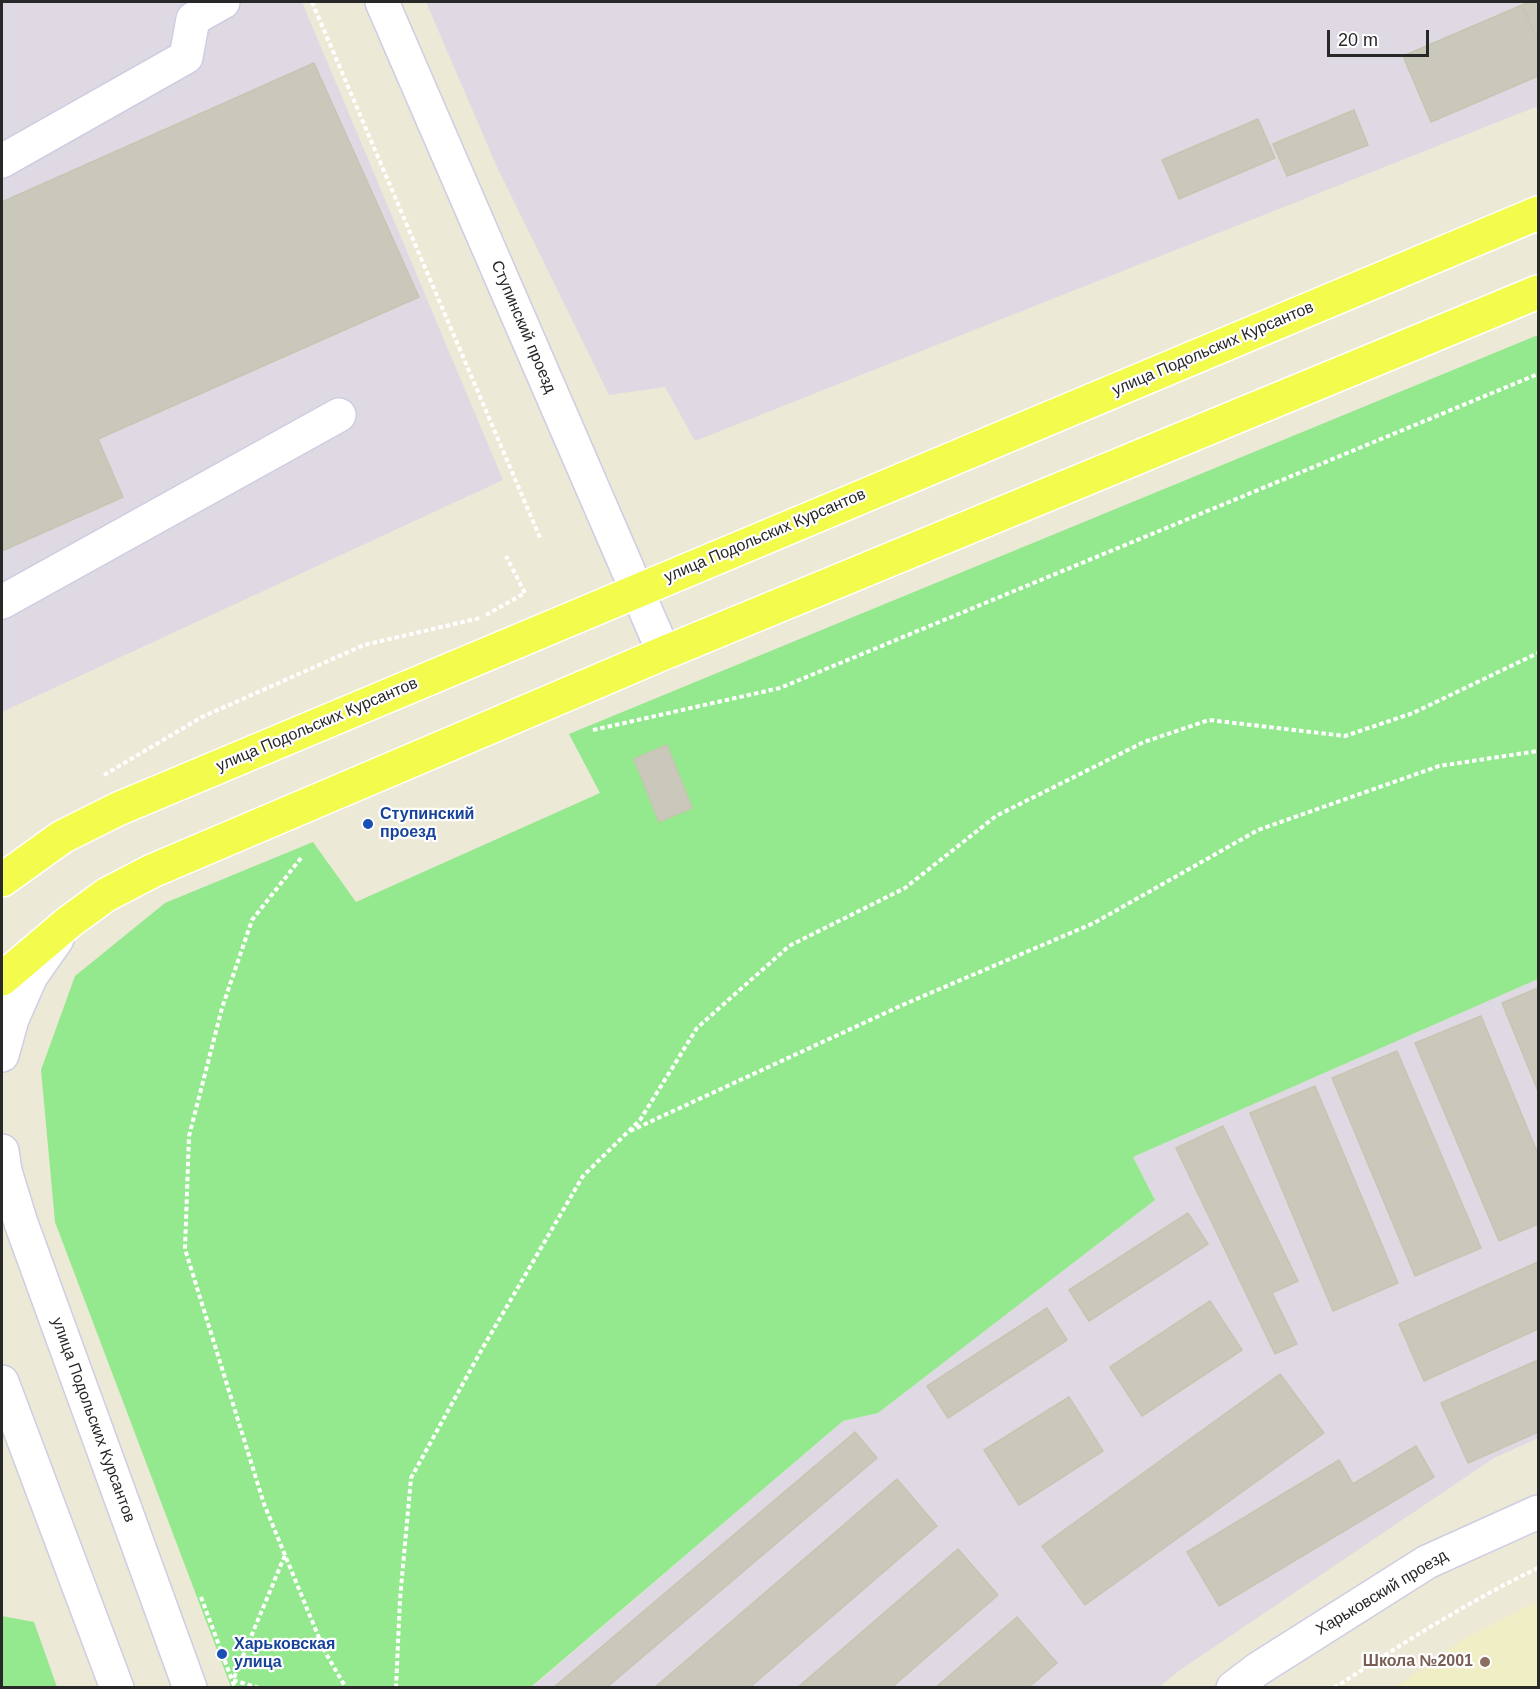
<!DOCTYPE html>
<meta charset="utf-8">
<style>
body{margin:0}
#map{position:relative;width:1540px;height:1689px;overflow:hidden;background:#ece9d7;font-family:Arial,sans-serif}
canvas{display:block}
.frame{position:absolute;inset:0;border:3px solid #282828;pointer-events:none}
.scale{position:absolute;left:1327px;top:30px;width:102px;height:27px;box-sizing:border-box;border:3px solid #282828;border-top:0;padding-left:8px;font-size:18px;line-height:21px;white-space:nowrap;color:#282828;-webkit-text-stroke:4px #fff;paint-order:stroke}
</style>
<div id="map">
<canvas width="1540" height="1689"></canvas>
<div class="frame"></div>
<div class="scale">20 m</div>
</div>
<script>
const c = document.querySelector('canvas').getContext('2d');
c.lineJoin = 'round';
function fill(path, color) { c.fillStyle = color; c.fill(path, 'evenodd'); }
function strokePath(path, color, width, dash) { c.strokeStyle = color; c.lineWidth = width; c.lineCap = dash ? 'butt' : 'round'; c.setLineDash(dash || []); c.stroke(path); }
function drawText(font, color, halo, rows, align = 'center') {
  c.font = font + ' Arial,sans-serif'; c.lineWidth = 4.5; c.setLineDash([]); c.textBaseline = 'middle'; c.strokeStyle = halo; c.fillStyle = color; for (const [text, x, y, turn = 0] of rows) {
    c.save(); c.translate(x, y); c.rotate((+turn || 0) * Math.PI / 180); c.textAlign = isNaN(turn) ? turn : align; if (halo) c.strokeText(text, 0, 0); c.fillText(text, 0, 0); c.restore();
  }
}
const industrial = new Path2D(`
 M2 2H302L503 480 2 712Z
 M426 2H1538V106L695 441 665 387 609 395 497 167Z
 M1538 979V1438L1494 1458 1180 1670 1159 1687 531 1688 843 1421 878 1413 1155 1200 1133 1157Z`);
const education = new Path2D(`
 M1538 1601V1687H1396L1467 1637Z`);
const green = new Path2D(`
 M1538 335V979L1133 1157 1155 1200 878 1413 843 1421 531 1687H231L55 1222 41 1070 75 976 165 903 313 842 356 902 600 793 569 734Z
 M2 1616 34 1622 57 1687H2Z`);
const building = new Path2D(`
 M1530 2H1538V43L1522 5Z
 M1522 5 1538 43V76L1431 122 1403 56Z
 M314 63 419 297 98 439 123 497 2 551V202Z
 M1354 110 1368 145 1287 176 1273 144Z
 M1258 119 1275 158 1179 199 1162 160Z
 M667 745 692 808 659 822 634 759Z
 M1538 988V1091L1502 1003Z
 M1481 1016 1538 1154V1224L1499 1241 1415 1043Z
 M1397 1051 1481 1248 1415 1276 1332 1078Z
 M1315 1086 1398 1283 1333 1311 1250 1113Z
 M1223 1126 1298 1281 1272 1293 1297 1344 1275 1354 1176 1148Z
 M1188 1213 1208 1244 1089 1321 1069 1290Z
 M1538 1262V1329L1424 1381 1399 1324Z
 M1210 1301 1242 1350 1142 1416 1110 1367Z
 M1047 1308 1067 1340 948 1418 927 1386Z
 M1538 1360V1432L1468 1463 1441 1403Z
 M1280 1374 1324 1433 1085 1605 1042 1546Z
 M1069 1397 1103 1451 1019 1505 984 1450Z
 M855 1432 877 1458 606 1688H553Z
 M1416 1446 1434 1477 1219 1606 1187 1552 1339 1460 1353 1484Z
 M897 1479 937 1526 749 1688H654Z
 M958 1549 998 1595 891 1688H797Z
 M1017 1617 1057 1663 1028 1688H935Z`);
const path = new Path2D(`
 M312 2 541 540
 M486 615 525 593 506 556
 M593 730 780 688 1538 374
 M104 775 202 717 364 645 480 618
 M301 858 252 920 222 1008 189 1136 185 1249 264 1504 324 1650 346 1688
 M630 1131 907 1003 1094 923 1258 830 1439 766 1538 751
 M201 1597 235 1688
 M259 1688 233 1680 285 1555
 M396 1688 400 1599 411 1478 482 1349 583 1176 640 1120 697 1028 789 946 905 888 996 816 1144 742 1209 720 1345 736 1413 713 1538 653
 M1334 1688C1400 1645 1467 1602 1538 1568`);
const minor = new Path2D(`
 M382 2 664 653
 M2 161 186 57 193 19 223 2
 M2 602 339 415
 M2 1055 12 1019 31 976 57 939
 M2 1151 5 1171 21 1223 190 1688
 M2 1382 117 1688
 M1233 1688 1258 1669 1427 1562 1538 1512`);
const major = new Path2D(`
 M2 880 62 837 118 809 1538 213
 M2 979 69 922 106 895 152 871 664 653 1538 292`);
const markers = [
 [368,824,6,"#1a4fb4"],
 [222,1654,6,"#1a4fb4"],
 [1485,1662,6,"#8d6e63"]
];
const streetNames = [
 ["Ступинский проезд",523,327,67],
 ["улица Подольских Курсантов",1213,349,-23],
 ["улица Подольских Курсантов",765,536,-23],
 ["улица Подольских Курсантов",317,725,-23],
 ["улица Подольских Курсантов",93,1420,70],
 ["Харьковский проезд",1382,1593,-31]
];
const transitNames = [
 ["Ступинский",380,815],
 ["проезд",380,833],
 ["Харьковская",234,1645],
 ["улица",234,1663]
];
const educationNames = [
 ["Школа №2001",1473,1662]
];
fill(industrial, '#dfd9e3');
fill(education, '#efeec5');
fill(green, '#94e88e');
fill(building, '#cac8bb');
strokePath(building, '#c7c5b1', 1.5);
strokePath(minor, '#cfcde2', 36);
strokePath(major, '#fff', 36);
strokePath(path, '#fff', 4, [4.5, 3]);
strokePath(minor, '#fff', 33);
strokePath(major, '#f3fc4c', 33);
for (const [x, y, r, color] of markers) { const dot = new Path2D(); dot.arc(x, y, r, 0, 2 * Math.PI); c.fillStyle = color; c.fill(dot); strokePath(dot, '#fff', 2); }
drawText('16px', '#282828', '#fff', streetNames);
drawText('bold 16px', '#164399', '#fff', transitNames, 'left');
drawText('bold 16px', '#785e54', '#fff', educationNames, 'right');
</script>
